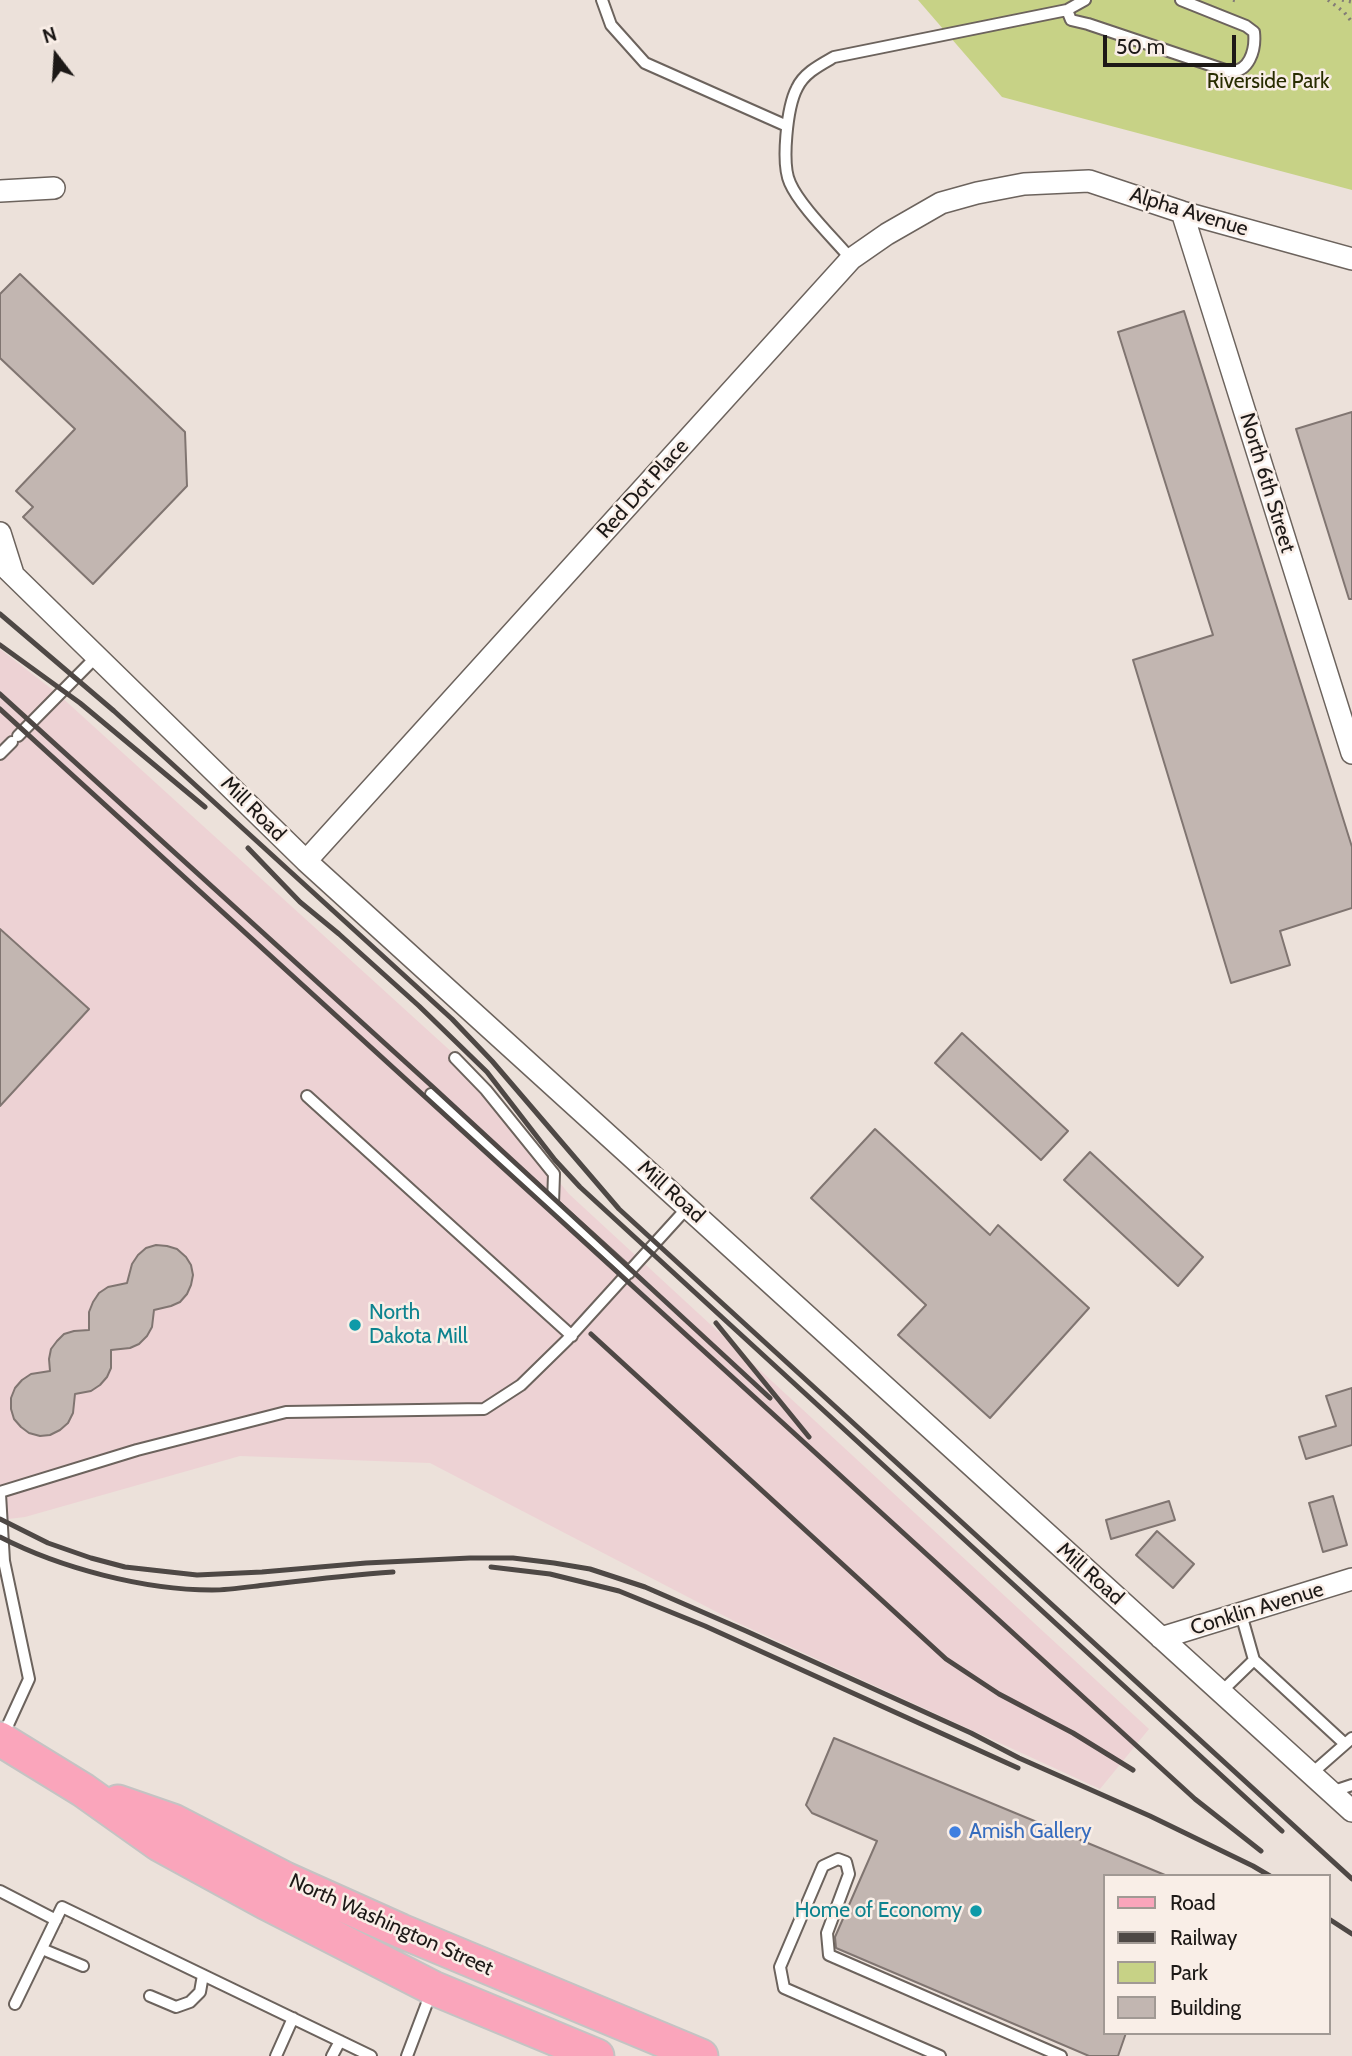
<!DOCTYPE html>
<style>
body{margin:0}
#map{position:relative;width:1352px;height:2056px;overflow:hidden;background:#ece1da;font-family:Cabin,sans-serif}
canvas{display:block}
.legend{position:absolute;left:1103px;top:1874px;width:228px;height:161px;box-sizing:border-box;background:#f9eee7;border:2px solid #a19994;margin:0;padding:9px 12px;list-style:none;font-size:21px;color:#1d1917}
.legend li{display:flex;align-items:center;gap:14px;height:35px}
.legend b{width:35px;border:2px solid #a19994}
.north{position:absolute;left:21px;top:21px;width:70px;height:70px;-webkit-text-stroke:5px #f9eee7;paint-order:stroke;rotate:343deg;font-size:19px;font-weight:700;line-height:28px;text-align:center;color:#1d1917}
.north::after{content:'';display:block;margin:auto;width:24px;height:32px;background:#1d1917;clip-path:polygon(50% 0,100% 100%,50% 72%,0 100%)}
.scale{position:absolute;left:1103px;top:35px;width:133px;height:32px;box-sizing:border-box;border:4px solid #1d1917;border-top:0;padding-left:9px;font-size:21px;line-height:24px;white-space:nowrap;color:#1d1917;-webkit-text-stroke:5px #f9eee7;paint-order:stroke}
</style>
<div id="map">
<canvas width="1352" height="2056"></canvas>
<ul class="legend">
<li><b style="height:9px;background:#faa5bb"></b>Road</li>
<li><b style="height:9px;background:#4e4845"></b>Railway</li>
<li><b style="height:19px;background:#c7d286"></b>Park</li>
<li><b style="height:19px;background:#c2b6b1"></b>Building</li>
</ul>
<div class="north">N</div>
<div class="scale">50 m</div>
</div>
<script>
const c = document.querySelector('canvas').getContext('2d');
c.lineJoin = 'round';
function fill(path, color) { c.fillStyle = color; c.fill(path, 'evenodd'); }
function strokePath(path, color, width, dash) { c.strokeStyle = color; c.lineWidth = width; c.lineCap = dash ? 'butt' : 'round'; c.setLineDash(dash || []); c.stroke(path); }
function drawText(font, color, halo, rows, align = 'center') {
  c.font = font + ' Cabin,sans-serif'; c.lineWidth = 5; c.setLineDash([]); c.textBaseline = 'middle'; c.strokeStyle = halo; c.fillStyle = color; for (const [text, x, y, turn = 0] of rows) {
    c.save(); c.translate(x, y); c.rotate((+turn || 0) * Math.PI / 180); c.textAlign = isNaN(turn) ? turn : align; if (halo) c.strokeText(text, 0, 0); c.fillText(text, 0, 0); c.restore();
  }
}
const industrial = new Path2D(`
 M0 649 58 694 455 1055 569 1194 1149 1729 1100 1789 736 1622 430 1463 240 1456 25 1517 0 1520Z`);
const green = new Path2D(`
 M918 0H1352V190L1002 97Z`);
const building = new Path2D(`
 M20 274 185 432 187 486 93 584 23 517 33 507 16 491 75 429 0 358V294Z
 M1184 311 1352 847V908L1280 931 1290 965 1231 983 1133 660 1213 635 1118 332Z
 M1352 412V599H1349L1296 429Z
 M0 929 89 1009 0 1106Z
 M962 1033 1068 1131 1041 1160 935 1063Z
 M875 1129 990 1235 998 1225 1089 1308 990 1418 898 1335 926 1305 811 1198Z
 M1090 1152 1203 1257 1178 1286 1064 1180Z
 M156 1245 167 1246 177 1249 186 1257 191 1265 193 1275 191 1285 187 1294 180 1302 171 1306 154 1310 152 1327 147 1336 139 1344 130 1348 111 1350V1368L107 1377 100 1385 91 1391 75 1394 73 1413 68 1423 60 1430 50 1435 40 1436 29 1433 21 1427 14 1419 11 1409V1398L15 1388 22 1380 31 1374 50 1371 49 1359 51 1349 57 1341 64 1334 74 1331 89 1330V1312L93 1302 99 1293 108 1287 127 1283 132 1264 138 1255 146 1248Z
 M1352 1388V1445L1306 1459 1299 1437 1336 1426 1326 1396Z
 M1333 1496 1347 1545 1323 1552 1309 1503Z
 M1169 1501 1175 1520 1111 1539 1106 1520Z
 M1157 1531 1194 1564 1173 1588 1136 1555Z
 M834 1738 1165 1875 1105 1876V2033H1126L1118 2056H1089L836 1948 835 1937 877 1841 812 1813 806 1805Z`);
const path = new Path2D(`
 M1233 0 1237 1
 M1328 0 1344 12 1352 22
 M1342 0 1352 2`);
const service = new Path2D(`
 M602 0 611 25 645 63 787 126
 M1067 10 1071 20 1088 24 1228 71C1249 74 1256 50 1254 32L1246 26 1181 0
 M851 259C834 239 800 206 790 183 781 164 787 107 797 88 804 73 820 65 834 57L1067 10 1085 0
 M18 736 97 656
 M0 754 12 742
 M455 1058 486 1090 554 1174 553 1204
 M431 1094 629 1273
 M307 1096 572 1336
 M0 1492 137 1450 286 1412 484 1409 521 1385 567 1340 687 1208
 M0 1494 4 1561 29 1679 2 1738
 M1241 1614 1254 1660
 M1221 1692 1254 1660 1345 1744
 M1311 1774 1352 1738
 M1331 1792 1352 1785
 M0 1891 56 1920
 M42 1949 83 1966
 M150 1996 176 2007 190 2002 200 1992 203 1975
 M15 2004 62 1907 371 2056
 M276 2056 293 2018
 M332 2056 340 2041
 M407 2056 432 1990
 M940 2056 784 1988 780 1967 823 1866 838 1859 846 1862 849 1874 827 1933 829 1955 1061 2056`);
const minor = new Path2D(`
 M0 191 54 188
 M1182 212 1352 753
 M0 533 13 574
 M0 562 306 861 1352 1811
 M306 861 851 259 887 234 941 203 977 193 1024 184 1089 181 1182 212 1352 259
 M1161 1638 1352 1579`);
const primary = new Path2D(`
 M0 1739 83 1790 159 1844 265 1902 433 1988 597 2056
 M118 1802 173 1821 285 1879 401 1931 701 2056`);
const rail = new Path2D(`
 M0 614 114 711 452 1019 492 1061 619 1209 1352 1879
 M0 645 80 703 205 807
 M0 694 434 1088 770 1398
 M0 709 1195 1799 1261 1851
 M248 848 300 902 339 934 419 1006 487 1072 555 1160 580 1187 1282 1831
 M716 1323 809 1437
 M591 1334 946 1659 999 1694 1073 1733 1133 1770
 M0 1519 48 1543 91 1558 125 1567 197 1575 262 1572 366 1563 470 1558H513L554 1563 590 1569 645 1587 746 1631 971 1733 1019 1758 1150 1816 1253 1866 1270 1876
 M0 1537C60 1568 144 1590 212 1590 229 1590 248 1587 265 1585 308 1580 350 1575 393 1572
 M491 1567 550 1574 619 1591 705 1626 1018 1768
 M1329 1919 1352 1934`);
const markers = [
 [355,1325,7,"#0f9aa8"],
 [955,1832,7,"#3f7fe0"],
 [976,1911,7,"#0f9aa8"]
];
const parkNames = [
 ["Riverside Park",1268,82]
];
const streetNames = [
 ["Alpha Avenue",1189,212,17],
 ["North 6th Street",1267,483,73],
 ["Red Dot Place",643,489,-48],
 ["Mill Road",253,809,45],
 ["Mill Road",671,1192,42],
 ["Mill Road",1090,1574,42],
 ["Conklin Avenue",1257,1609,-17],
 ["North Washington Street",391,1925,24]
];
const cultureNames = [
 ["North",369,1313],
 ["Dakota Mill",369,1337],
 ["Home of Economy",962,1911,"right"]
];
const shopNames = [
 ["Amish Gallery",969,1832]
];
fill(industrial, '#edd2d4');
fill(green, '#c7d286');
fill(building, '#c2b6b1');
strokePath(building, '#807571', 2);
strokePath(service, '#6c635d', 14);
strokePath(minor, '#6c635d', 24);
strokePath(primary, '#c4c3c3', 37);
strokePath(path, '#837c77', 3.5, [2, 5]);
strokePath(service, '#fff', 10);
strokePath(minor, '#fff', 21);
strokePath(primary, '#faa5bb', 33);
strokePath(rail, '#4e4845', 5);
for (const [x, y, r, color] of markers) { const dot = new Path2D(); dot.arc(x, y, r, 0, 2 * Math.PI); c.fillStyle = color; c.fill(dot); strokePath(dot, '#f9eee7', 2.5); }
drawText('21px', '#292d01', '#f9eee7', parkNames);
drawText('21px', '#1d1917', '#f9eee7', streetNames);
drawText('21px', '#0d838f', '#f9eee7', cultureNames, 'left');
drawText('21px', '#366cbe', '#f9eee7', shopNames, 'left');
</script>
